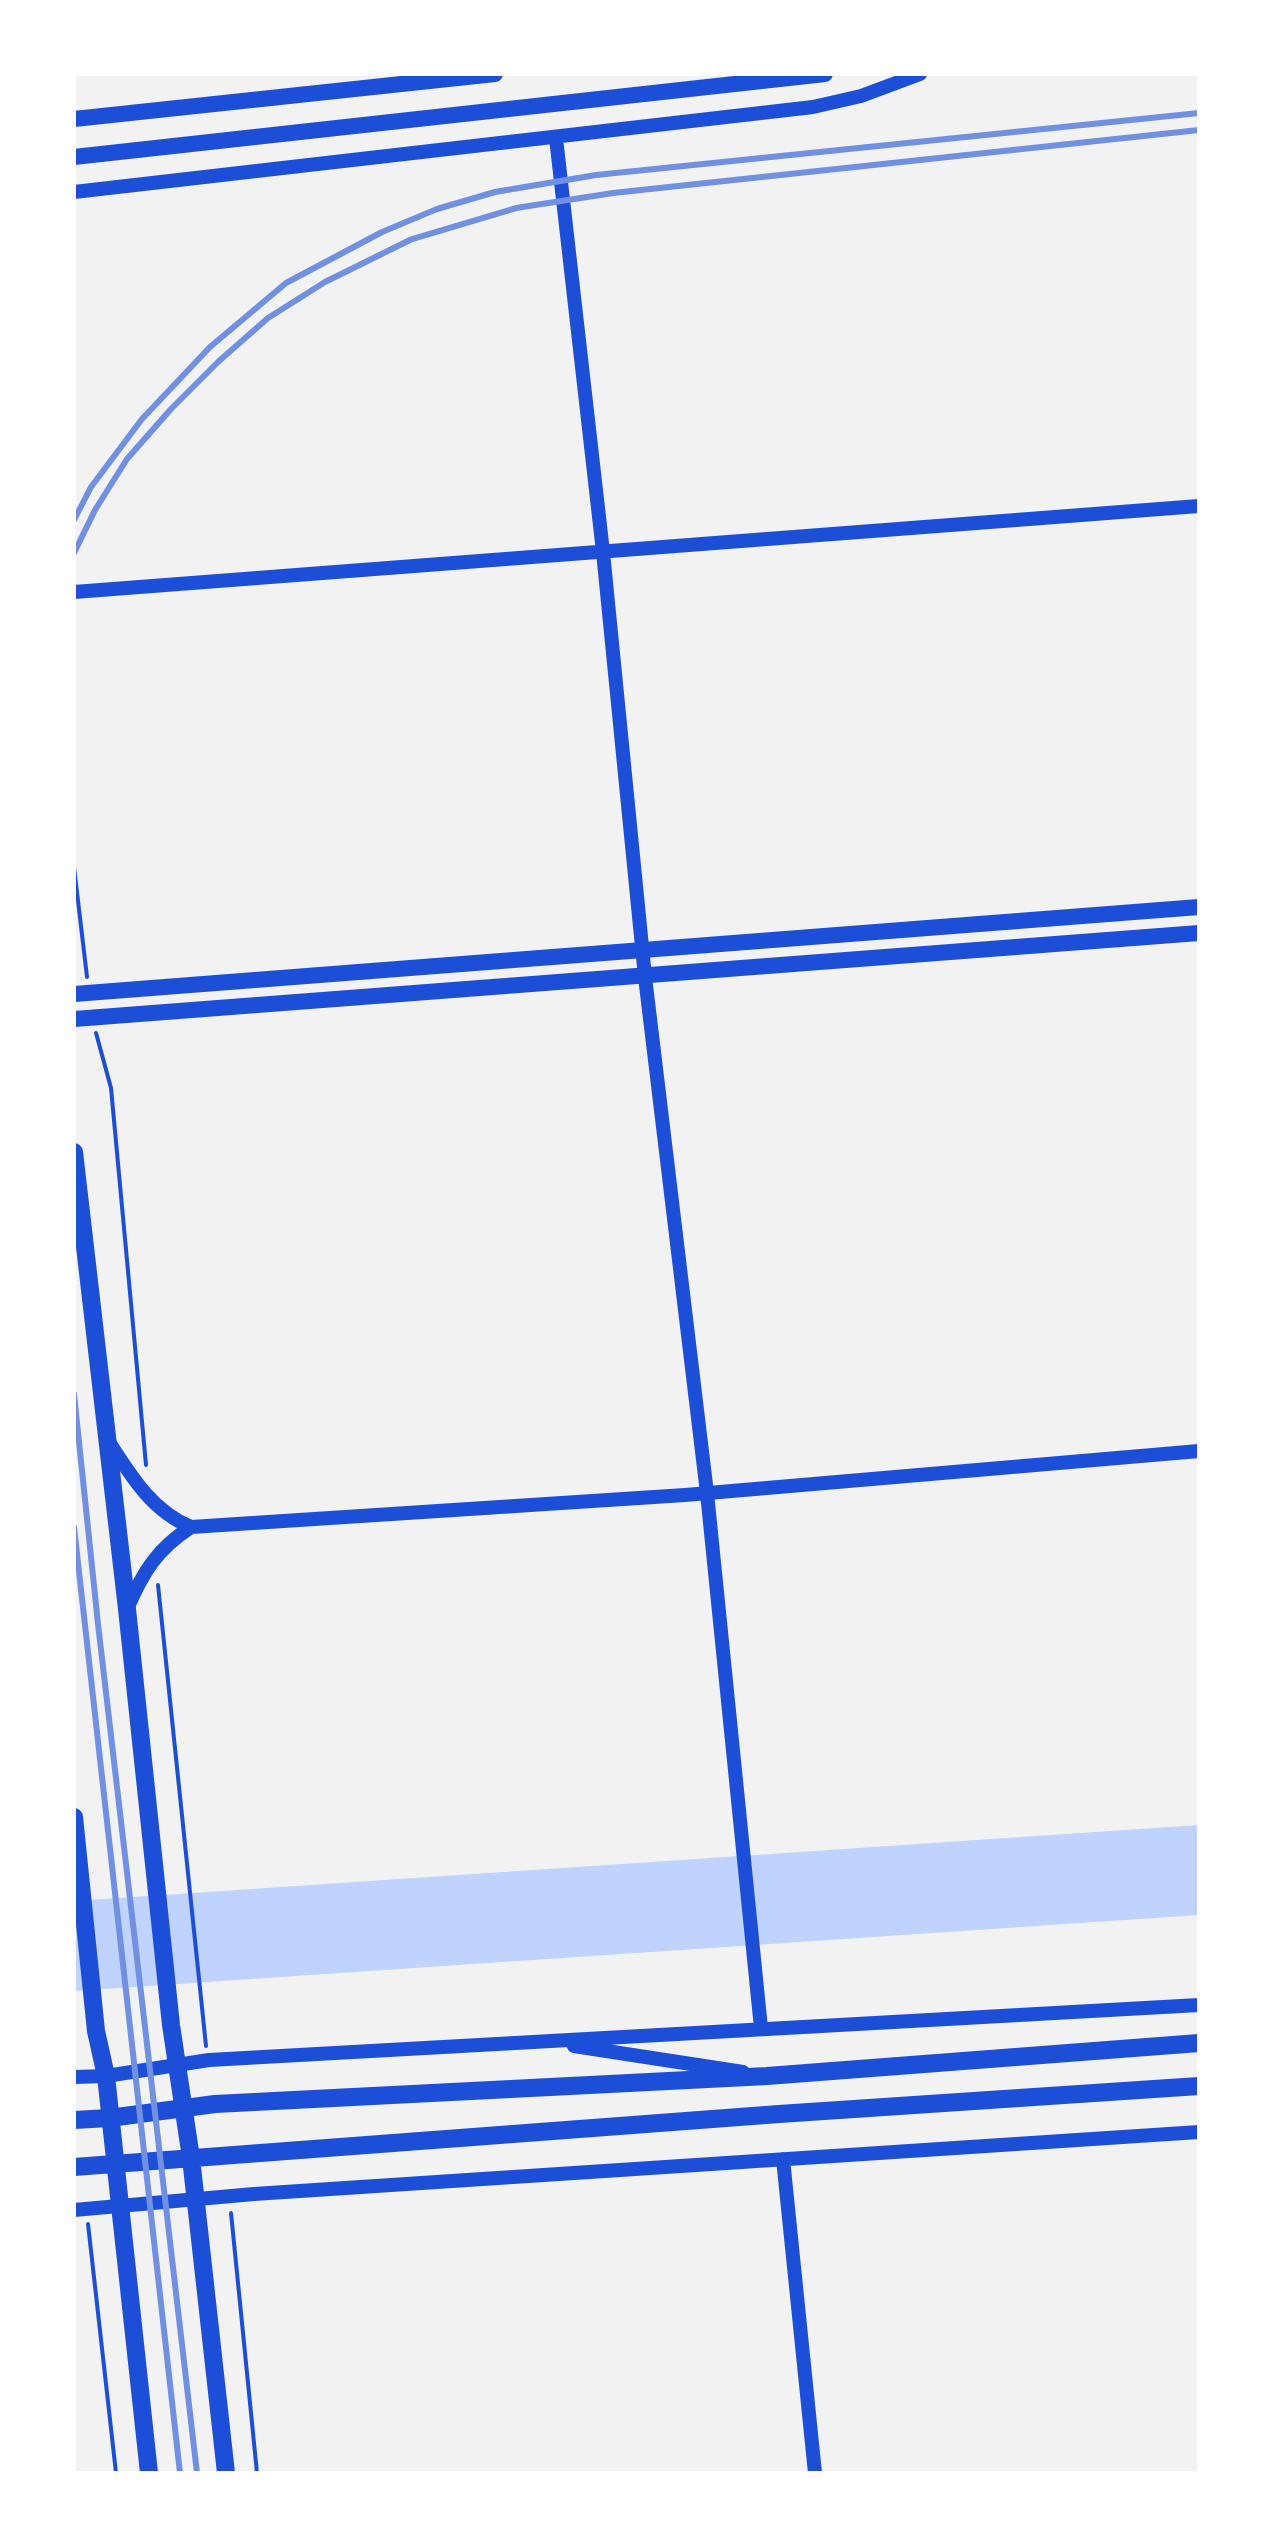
<!DOCTYPE html>
<style>
body{margin:0}
#map{position:relative;width:1273px;height:2547px;overflow:hidden;background:#f2f2f2;font-family:"Space Grotesk",sans-serif}
canvas{display:block}
.frame{position:absolute;inset:0;border:76px solid #fff;pointer-events:none}
</style>
<div id="map">
<canvas width="1273" height="2547"></canvas>
<div class="frame"></div>
</div>
<script>
const c = document.querySelector('canvas').getContext('2d');
c.lineJoin = 'round';
function fill(path, color) { c.fillStyle = color; c.fill(path, 'evenodd'); }
function strokePath(path, color, width, dash) { c.strokeStyle = color; c.lineWidth = width; c.lineCap = dash ? 'butt' : 'round'; c.setLineDash(dash || []); c.stroke(path); }
const water = new Path2D(`
 M1199 1825V1915L74 1991V1901Z`);
const path = new Path2D(`
 M74 867 87 977
 M96 1033 111 1088 146 1465
 M158 1585 206 2046
 M231 2213 257 2473
 M88 2224 116 2473`);
const tertiary = new Path2D(`
 M556 138 603 552 645 977 707 1493 761 2028
 M74 192 813 107 861 96 920 74
 M74 592 1199 506
 M109 1442C131 1476 152 1511 191 1527L685 1495 1199 1451
 M127 1609C143 1572 157 1549 191 1527
 M574 2046 743 2072
 M74 2077 106 2076 209 2060 1199 2005
 M783 2159 815 2473
 M74 2210 254 2194 1199 2132`);
const secondary = new Path2D(`
 M74 119 495 74
 M74 157 825 74
 M74 994 1199 907
 M74 1019 1199 933`);
const primary = new Path2D(`
 M74 1152 127 1609 171 2025 191 2158 226 2473
 M74 1817 96 2031 106 2076 149 2473
 M74 2120 109 2118 215 2104 767 2076 1199 2043
 M74 2167 779 2114 1199 2086`);
const rail = new Path2D(`
 M74 520 91 487 142 419 210 347 286 283 382 232 437 209 495 192 596 175 1199 113
 M74 553 95 510 127 459 171 409 219 361 268 318 325 282 412 239 516 208 613 193 1199 130
 M74 1394 98 1624 197 2473
 M74 1527 180 2473`);
fill(water, '#bfd3fe');
strokePath(path, '#1d4ed8', 4);
strokePath(tertiary, '#1d4ed8', 14);
strokePath(secondary, '#1d4ed8', 16);
strokePath(primary, '#1d4ed8', 18);
strokePath(rail, '#7290e2', 6);
</script>
